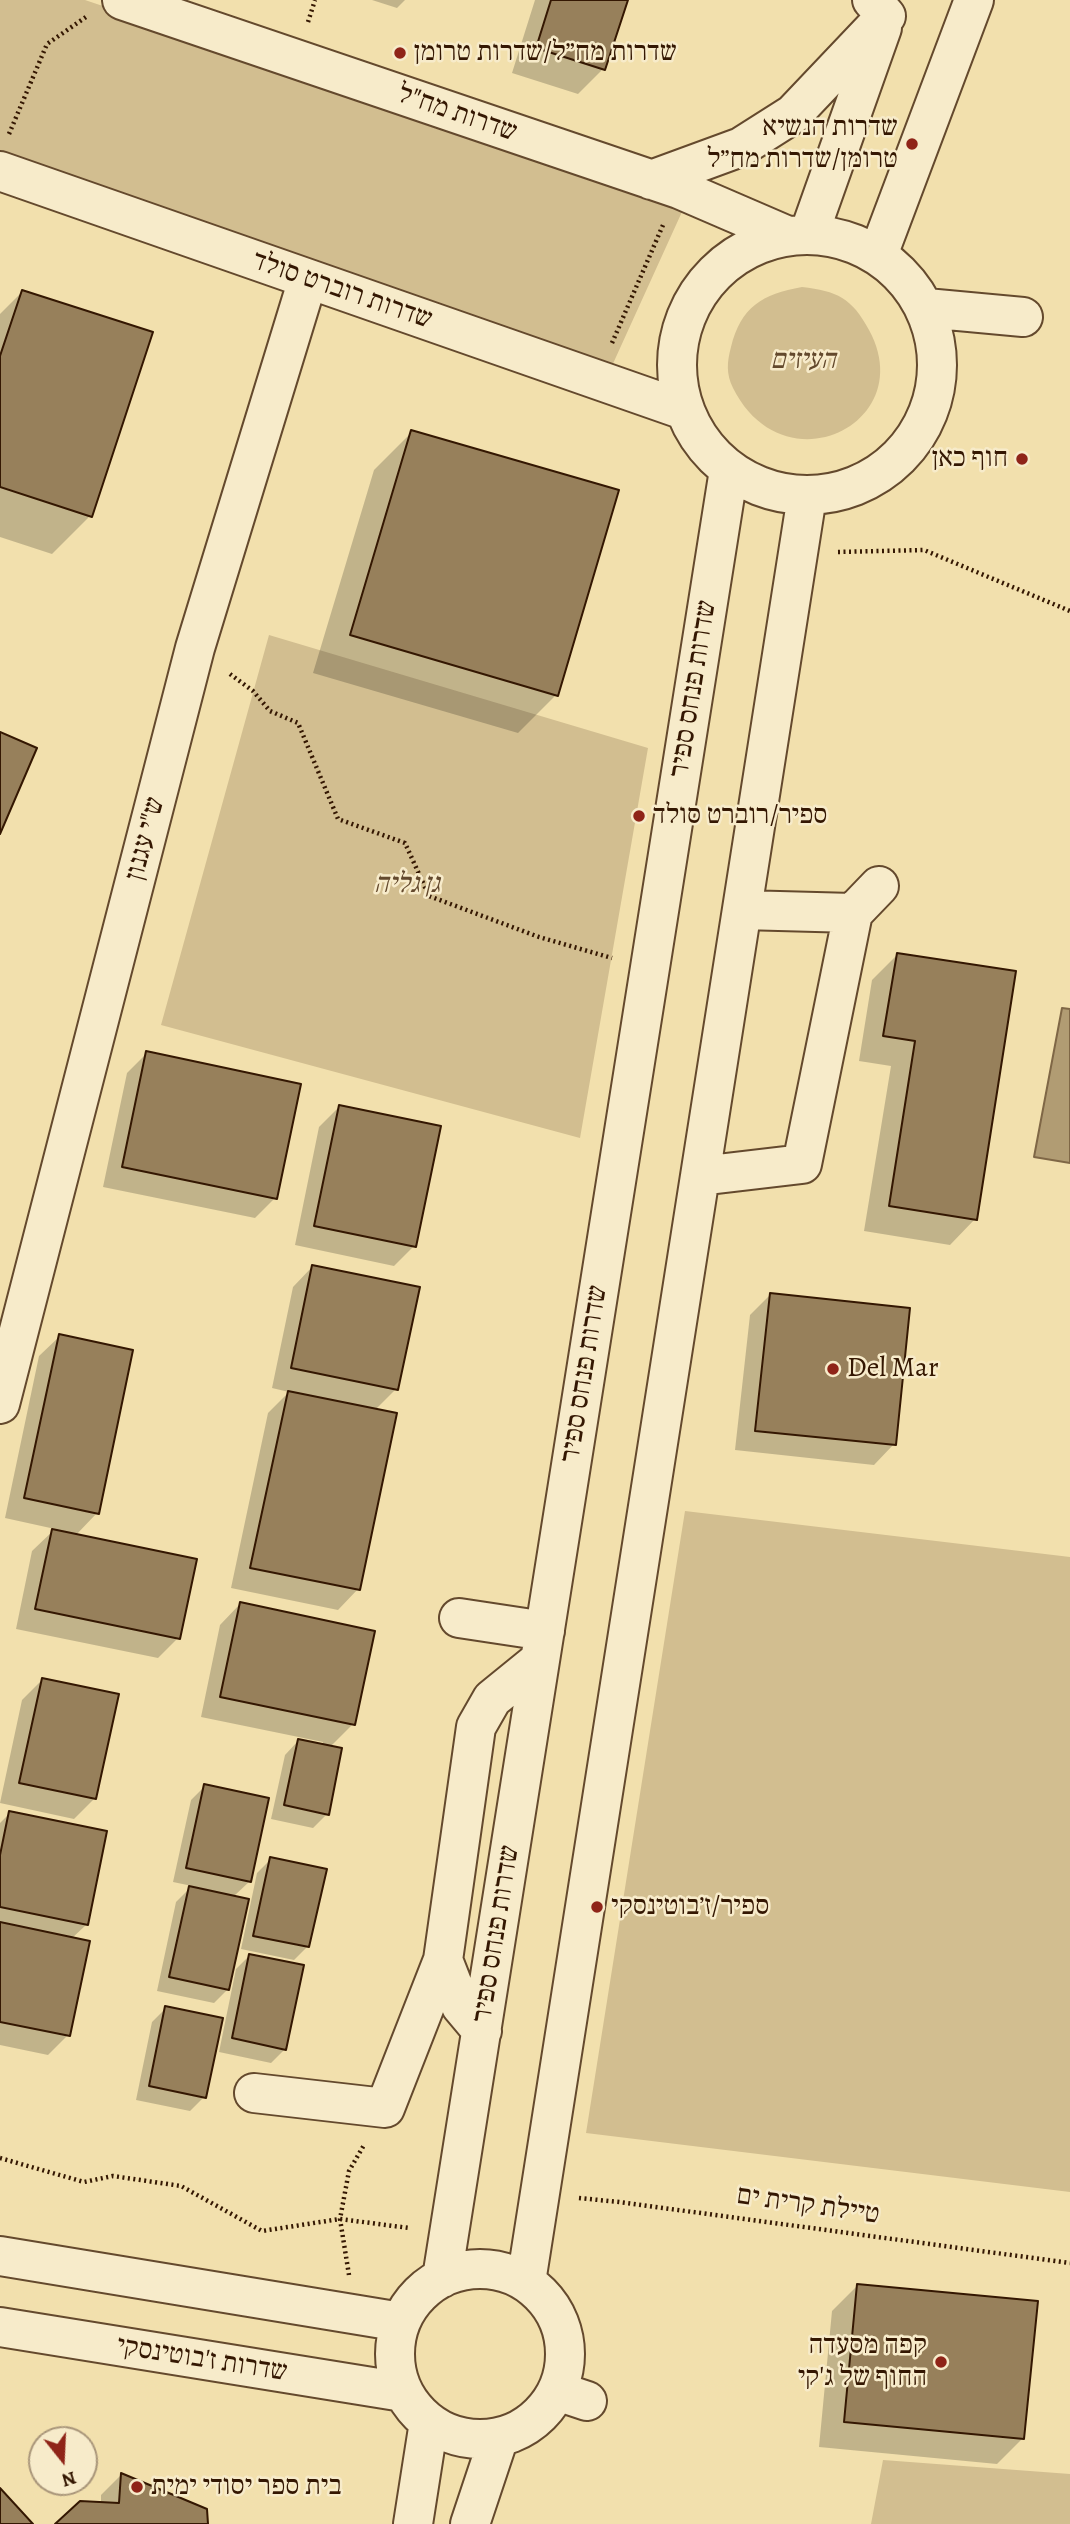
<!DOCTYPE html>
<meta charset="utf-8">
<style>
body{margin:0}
#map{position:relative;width:1070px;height:2524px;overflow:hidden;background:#f2e0ad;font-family:Alegreya,serif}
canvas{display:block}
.north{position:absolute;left:28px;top:2426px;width:70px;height:70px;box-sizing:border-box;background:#f7ebca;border:2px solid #a9967a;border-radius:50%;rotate:162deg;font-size:19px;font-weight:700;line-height:28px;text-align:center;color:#341702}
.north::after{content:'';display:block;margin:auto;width:24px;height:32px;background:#8f2418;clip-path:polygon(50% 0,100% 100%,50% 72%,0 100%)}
</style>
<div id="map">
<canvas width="1070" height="2524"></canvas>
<div class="north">N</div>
</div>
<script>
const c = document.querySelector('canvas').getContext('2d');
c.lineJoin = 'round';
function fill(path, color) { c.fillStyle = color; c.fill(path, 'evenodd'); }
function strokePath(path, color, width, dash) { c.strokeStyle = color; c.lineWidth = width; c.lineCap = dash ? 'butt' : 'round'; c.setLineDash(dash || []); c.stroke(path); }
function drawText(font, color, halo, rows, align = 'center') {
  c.font = font + ' Alegreya,"Frank Ruhl Libre",serif'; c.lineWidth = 5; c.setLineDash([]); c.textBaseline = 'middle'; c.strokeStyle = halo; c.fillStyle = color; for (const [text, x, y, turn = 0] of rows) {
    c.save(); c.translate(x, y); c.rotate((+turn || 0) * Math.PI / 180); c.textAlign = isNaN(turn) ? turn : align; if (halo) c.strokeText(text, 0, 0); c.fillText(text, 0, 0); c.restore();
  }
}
const green = new Path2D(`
 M0 0H85L686 203 611 368 0 155Z
 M802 287C837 291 852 298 869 330 920 423 784 490 733 388 726 374 727 362 731 347 741 307 762 294 802 287Z
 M269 635 648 748 580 1138 161 1025Z
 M685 1511 1070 1557V2192L586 2133Z
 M883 2460 1070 2474V2524H871Z`);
const water = new Path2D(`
 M1062 1008 1070 1009V1163L1034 1157Z`);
const shadow = new Path2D(`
 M372 0H405L397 8Z
 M535 0H626L603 69 578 94 512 73Z
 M22 292 90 516 52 554 0 537V314Z
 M412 432 556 695 518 733 313 673 374 470Z
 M897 955 975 1219 950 1245 864 1231 891 1066 859 1061 872 980Z
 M147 1053 275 1198 255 1218 103 1187 127 1073Z
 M339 1107 414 1246 394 1266 295 1245 319 1127Z
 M313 1266 396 1389 375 1410 358 1589 338 1610 231 1588 268 1413 289 1392 272 1388 293 1287Z
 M770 1295 894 1444 874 1465 735 1450 750 1315Z
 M60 1336 97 1513 75 1536 178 1638 158 1658 16 1629 32 1551 55 1529 5 1518 39 1356Z
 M240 1604 353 1724 330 1747 327 1814 313 1828 271 1819 285 1755 298 1741 322 1745 323 1742 201 1717 220 1625Z
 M43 1679 95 1798 74 1819 0 1803 22 1700Z
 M205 1786 250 1881 233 1897 228 1989 214 2003 157 1991 176 1902 192 1886 173 1882 191 1800Z
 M10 1813 105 1833 86 1925 71 1939 68 2035 48 2055 0 2045V1823Z
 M271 1859 308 1946 294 1960 241 1949 257 1873Z
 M250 1955 285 2049 271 2063 219 2052 236 1969Z
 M166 2008 204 2097 190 2111 136 2100 152 2022Z
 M857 2286 1023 2438 997 2464 819 2447 832 2311Z
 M121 2475 206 2524H57L101 2504V2495Z`);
const building = new Path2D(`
 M551 0H628L605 70 536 48Z
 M22 290 153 332 92 517 0 487V356Z
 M411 430 619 490 558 696 350 635Z
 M0 732 37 748 0 834Z
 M897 953 1016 971 977 1220 889 1206 915 1041 883 1036Z
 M146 1051 301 1084 277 1199 122 1167Z
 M339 1105 441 1126 416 1247 314 1226Z
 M312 1265 420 1287 398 1390 291 1368Z
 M770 1293 910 1308 896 1445 755 1431Z
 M59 1334 133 1350 99 1514 24 1498Z
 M288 1391 397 1413 360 1590 250 1568Z
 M52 1529 197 1559 180 1639 35 1609Z
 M240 1602 375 1631 355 1725 220 1697Z
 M42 1678 119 1694 96 1799 19 1783Z
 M298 1739 342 1748 329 1815 284 1805Z
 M204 1784 269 1798 251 1882 186 1868Z
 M9 1811 107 1831 88 1925 0 1907V1855Z
 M270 1857 327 1869 309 1947 253 1936Z
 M189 1886 249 1899 229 1990 169 1977Z
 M0 1922 90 1941 70 2036 0 2022Z
 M249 1954 304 1965 286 2050 232 2038Z
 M165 2006 223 2018 206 2098 149 2086Z
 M857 2284 1038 2301 1024 2439 844 2422Z
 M121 2473 207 2509 208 2524H55L80 2501 119 2503Z
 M0 2488 33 2524H0Z`);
const path = new Path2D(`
 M308 22 315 0
 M9 134 47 44 86 17
 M612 343 663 225
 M838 552 924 550 1070 611
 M230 674 253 691 270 711 298 723 338 819 405 843 429 896 539 937 612 958
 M0 2158 84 2182 113 2176 181 2186 262 2231 340 2219 409 2228
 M579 2198 619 2202 1070 2263
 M349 2275 340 2219 349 2171 364 2145`);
const minor = new Path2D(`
 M122 0 679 189 788 236
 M0 171 684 410
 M651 180 741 147 793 114 886 16 872 0
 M809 234 882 28
 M677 365a130 130 0 1 1 260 0a130 130 0 1 1-260 0Z
 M878 255 974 0
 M926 308 1023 317
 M742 910 853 913 879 886
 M700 1176 802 1164 853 913
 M0 1404 195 648 308 279
 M459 1618 545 1631
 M482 2031 461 2006 443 1960 476 1727 492 1699 540 1660
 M254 2093 385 2108 443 1960
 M0 2256 401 2322
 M395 2354a85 85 0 1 1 170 0a85 85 0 1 1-170 0Z
 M442 2278 729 470
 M526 2282 807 496
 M0 2327 403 2392
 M557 2391 587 2401
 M413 2524 429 2422
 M470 2524 499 2437`);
const markers = [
 [400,53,7,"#8f2418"],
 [912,144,7,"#8f2418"],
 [1022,459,7,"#8f2418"],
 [639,816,7,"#8f2418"],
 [833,1369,7,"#8f2418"],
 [597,1907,7,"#8f2418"],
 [941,2362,7,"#8f2418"],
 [137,2487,7,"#8f2418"]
];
const poiNames = [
 ["שדרות מח״ל/שדרות טרומן",414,53],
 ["שדרות הנשיא",898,128,"right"],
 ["טרומן/שדרות מח״ל",898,160,"right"],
 ["חוף כאן",1008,459,"right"],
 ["ספיר/רוברט סולד",653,816],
 ["Del Mar",847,1369],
 ["ספיר/ז׳בוטינסקי",611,1907],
 ["קפה מסעדה",927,2346,"right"],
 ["החוף של ג'קי",927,2378,"right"],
 ["בית ספר יסודי ימית",151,2487]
];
const streetNames = [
 ["שדרות מח\"ל",457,114,19],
 ["שדרות רוברט סולד",342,291,19],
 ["שדרות פנחס ספיר",694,689,-81],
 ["ש\"י עגנון",146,839,-75],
 ["שדרות פנחס ספיר",585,1374,-81],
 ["שדרות פנחס ספיר",497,1934,-81],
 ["טיילת קרית ים",808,2206,8],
 ["שדרות ז'בוטינסקי",202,2360,9]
];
const parkNames = [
 ["העיזים",803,361],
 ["גן גליה",407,885]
];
fill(green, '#d2be90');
fill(water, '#b19c73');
strokePath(water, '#7f6746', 2);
fill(shadow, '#0003');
fill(building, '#97805b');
strokePath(building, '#341702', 2);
strokePath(minor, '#64492d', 42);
strokePath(path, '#341702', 4.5, [2, 3.5]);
strokePath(minor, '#f7ebca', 38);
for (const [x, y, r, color] of markers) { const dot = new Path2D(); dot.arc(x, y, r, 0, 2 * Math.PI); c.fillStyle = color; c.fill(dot); strokePath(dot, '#f7ebca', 2.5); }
drawText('28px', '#341702', '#f7ebca', poiNames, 'left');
drawText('28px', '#341702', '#f7ebca', streetNames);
drawText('italic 28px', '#63492d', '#f7ebca', parkNames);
</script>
